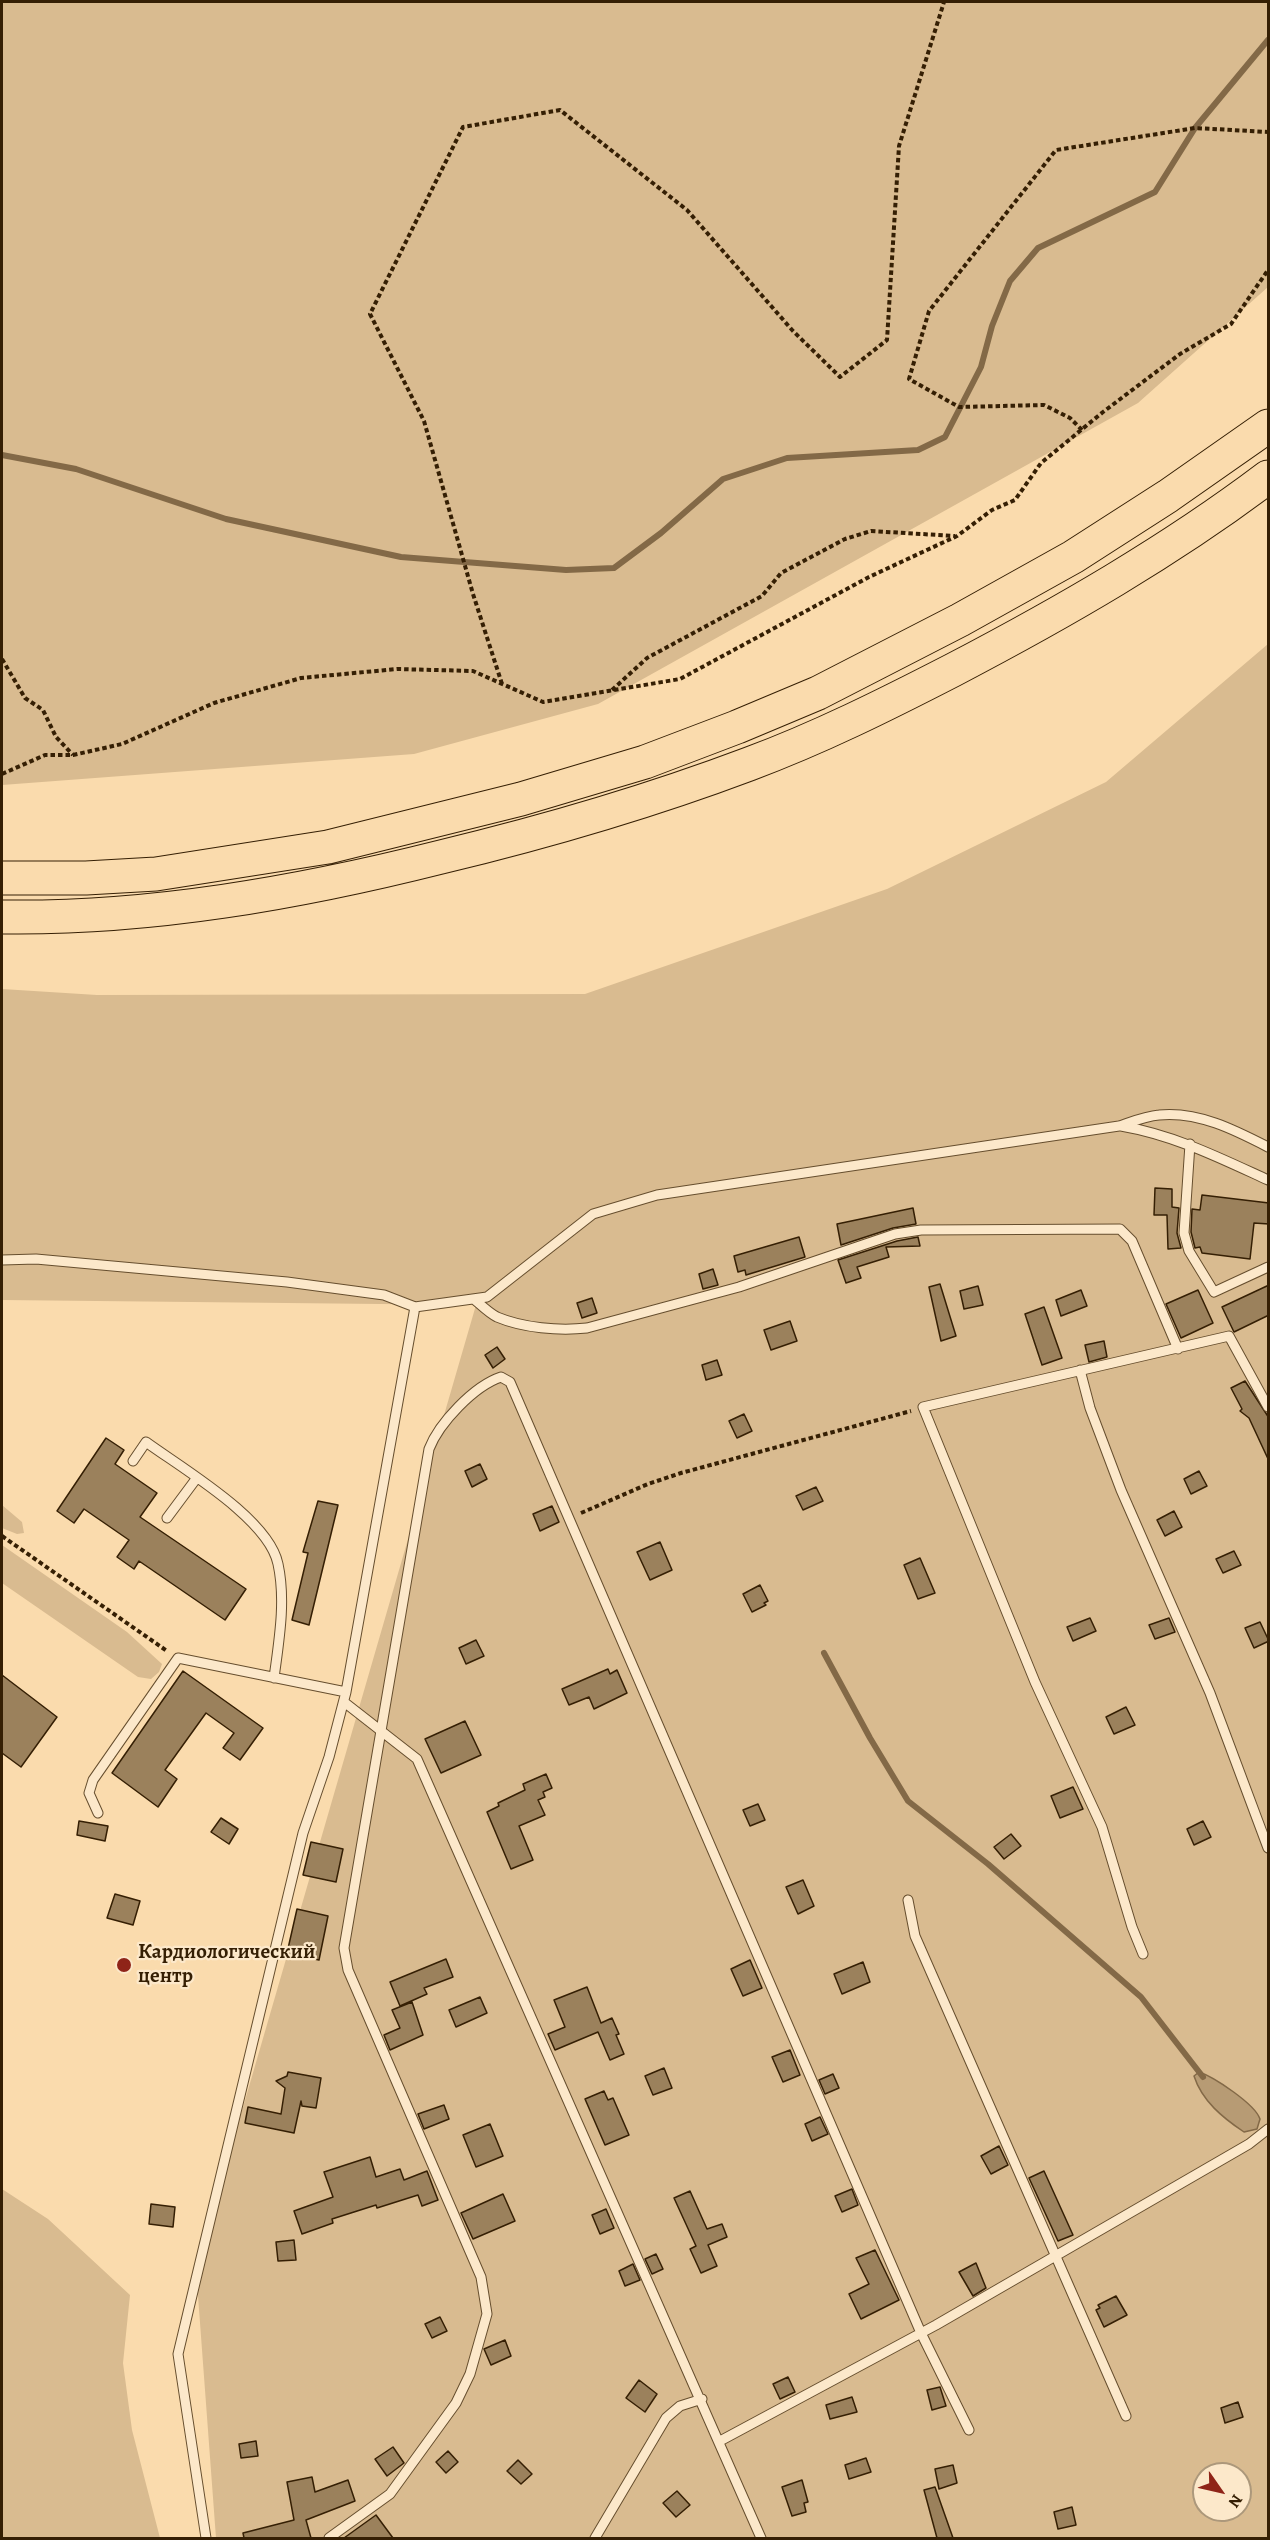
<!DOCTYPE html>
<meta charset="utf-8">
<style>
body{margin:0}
#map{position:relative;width:1270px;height:2540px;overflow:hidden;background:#fadbad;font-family:Alegreya,serif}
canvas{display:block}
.frame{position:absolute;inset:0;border:3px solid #351f04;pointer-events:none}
.north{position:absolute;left:1192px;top:2462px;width:60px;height:60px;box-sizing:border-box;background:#fce8ca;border:2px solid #ac987b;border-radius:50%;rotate:124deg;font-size:16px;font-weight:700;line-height:24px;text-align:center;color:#351f04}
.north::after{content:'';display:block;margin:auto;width:21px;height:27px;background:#8f2418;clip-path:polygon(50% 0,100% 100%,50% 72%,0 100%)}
</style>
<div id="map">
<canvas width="1270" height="2540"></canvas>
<div class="frame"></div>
<div class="north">N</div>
</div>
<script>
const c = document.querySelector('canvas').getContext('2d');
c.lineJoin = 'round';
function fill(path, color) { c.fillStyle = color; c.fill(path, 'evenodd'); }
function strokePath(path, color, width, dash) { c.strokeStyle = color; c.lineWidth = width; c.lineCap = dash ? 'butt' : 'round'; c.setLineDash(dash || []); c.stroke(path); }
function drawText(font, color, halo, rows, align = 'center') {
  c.font = font + ' Alegreya,serif'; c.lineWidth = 4.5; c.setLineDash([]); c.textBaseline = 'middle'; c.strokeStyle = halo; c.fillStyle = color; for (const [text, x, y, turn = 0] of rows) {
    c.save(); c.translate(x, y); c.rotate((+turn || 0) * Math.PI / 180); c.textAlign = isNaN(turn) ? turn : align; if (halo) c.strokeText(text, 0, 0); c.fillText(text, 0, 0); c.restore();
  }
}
const green = new Path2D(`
 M2 2H1268V287L1138 403 598 704 414 754 2 785Z
 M1268 644V2538H216L196 2269 476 1305 2 1300V989L97 995 585 994 887 889 1106 782ZM1204 2474H1240V2510H1204Z
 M2 1505 22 1522 24 1533 17 1534 2 1528Z
 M2 1545 127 1632 162 1664 159 1672 151 1679 138 1677 2 1583Z
 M2 2189 48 2219 130 2295 123 2363 132 2430 160 2538H2Z`);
const water = new Path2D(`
 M1199 2072C1214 2077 1255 2104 1260 2119L1257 2129 1244 2132C1223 2118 1202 2101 1194 2076Z`);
const stream = new Path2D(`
 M2 455 76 469 226 519 401 557 566 570 614 568 661 533 723 479 787 458 918 450 945 437 981 367 992 326 1010 281 1038 248 1155 192 1195 128 1268 40
 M824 1653 870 1738 908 1801 988 1864 1141 1997 1203 2077`);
const building = new Path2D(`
 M1155 1188 1172 1189V1207L1179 1208 1177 1233 1181 1248 1168 1249 1167 1215H1154Z
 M1202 1195 1269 1203V1224L1254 1223 1250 1259 1202 1253 1200 1247 1195 1248 1191 1232 1192 1209 1200 1210Z
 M913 1208 916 1224 893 1228 841 1245 837 1224Z
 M799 1237 805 1257 746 1275 745 1270 738 1272 734 1256Z
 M918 1237 920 1246 886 1247 889 1257 857 1267 861 1278 846 1283 838 1260 897 1241Z
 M713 1269 718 1285 703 1289 699 1274Z
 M940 1284 956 1336 941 1341 929 1287Z
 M1269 1285V1315L1234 1332 1222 1307Z
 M978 1286 983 1305 964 1309 960 1291Z
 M1081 1290 1087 1306 1061 1316 1056 1300Z
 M1198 1290 1213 1323 1181 1338 1166 1304Z
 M592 1298 597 1313 582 1318 577 1303Z
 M1044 1307 1062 1358 1042 1365 1025 1314Z
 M790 1321 797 1341 771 1350 764 1330Z
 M1104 1341 1107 1357 1089 1362 1085 1345Z
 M497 1347 505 1359 493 1368 485 1355Z
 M717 1360 722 1375 706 1380 702 1365Z
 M1245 1381 1269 1418V1461L1249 1418 1240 1411 1242 1409 1231 1388Z
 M744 1414 752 1431 737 1438 729 1421Z
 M106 1438 124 1450 115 1464 157 1493 140 1517 246 1589 225 1620 139 1561 134 1569 117 1557 129 1540 84 1509 74 1523 57 1511Z
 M480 1464 487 1479 472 1487 465 1471Z
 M1199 1471 1207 1486 1191 1494 1184 1479Z
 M816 1487 823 1501 803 1510 796 1496Z
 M318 1501 338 1505 309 1625 292 1620 308 1553 303 1552Z
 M552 1506 559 1522 540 1531 533 1514Z
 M1174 1511 1182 1527 1165 1536 1157 1520Z
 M660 1542 672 1570 650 1580 637 1552Z
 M1234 1551 1241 1565 1223 1573 1216 1559Z
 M920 1558 935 1593 918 1599 904 1565Z
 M760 1585 768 1601 764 1603 766 1605 752 1612 743 1594Z
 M1090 1618 1096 1631 1073 1641 1067 1627Z
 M1169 1618 1175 1632 1155 1639 1149 1625Z
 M1260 1622 1269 1641 1254 1648 1245 1628Z
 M476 1640 484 1656 466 1664 459 1648Z
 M608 1669 610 1674 617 1670 627 1693 594 1709 589 1697 569 1705 562 1689Z
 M183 1671 263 1728 240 1760 223 1748 234 1733 206 1713 165 1770 177 1779 158 1807 112 1773Z
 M2 1675 57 1717 21 1767 2 1753Z
 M1126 1707 1135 1725 1114 1734 1106 1717Z
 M465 1721 481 1755 441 1773 425 1739Z
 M546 1774 552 1788 543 1792 545 1797 538 1800 545 1815 519 1826 533 1860 511 1869 487 1812 499 1806 498 1803 525 1790 523 1784Z
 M1073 1787 1083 1809 1060 1818 1051 1796Z
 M758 1804 765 1820 750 1826 743 1810Z
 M221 1818 238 1829 229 1844 211 1832Z
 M79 1821 108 1826 105 1841 77 1835Z
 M1203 1821 1211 1837 1194 1845 1187 1829Z
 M1011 1834 1021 1846 1004 1859 994 1847Z
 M311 1842 343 1849 336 1882 303 1875Z
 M803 1880 814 1906 798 1914 786 1887Z
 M115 1894 140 1901 133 1925 107 1918Z
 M297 1909 328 1916 319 1960 287 1953Z
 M446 1959 453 1977 424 1988 427 1994 400 2006 390 1982Z
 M750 1960 762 1988 743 1996 731 1969Z
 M863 1962 870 1982 842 1994 834 1974Z
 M587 1987 601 2023 612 2018 619 2034 616 2035 624 2054 610 2060 598 2032 555 2050 548 2034 565 2027 554 2000Z
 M480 1997 487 2013 456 2027 449 2010Z
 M412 2002 423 2035 390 2050 384 2035 400 2028 392 2010Z
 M790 2050 800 2075 783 2082 772 2057Z
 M664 2068 672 2088 653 2095 645 2076Z
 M288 2072 321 2078 316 2108 302 2106 301 2101 294 2133 245 2123 248 2107 281 2114 285 2088 276 2081 287 2076Z
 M833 2074 839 2088 825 2094 819 2080Z
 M604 2091 608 2100 613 2098 629 2135 605 2145 585 2099Z
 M444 2105 449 2119 424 2129 418 2114Z
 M820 2117 828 2134 812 2141 805 2124Z
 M490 2124 503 2156 476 2167 463 2135Z
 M999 2146 1008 2165 991 2174 981 2156Z
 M370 2157 376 2177 400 2169 404 2180 427 2171 438 2200 422 2206 418 2195 377 2208 376 2205 332 2219 333 2223 302 2234 294 2211 333 2197 324 2172Z
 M1044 2171 1073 2235 1058 2241 1029 2178Z
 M852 2189 858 2205 842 2212 835 2196Z
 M690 2191 707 2229 722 2224 727 2237 708 2245 717 2266 701 2273 690 2249 696 2246 674 2198Z
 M503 2194 515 2221 473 2239 461 2213Z
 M151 2204 175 2207 173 2227 149 2224Z
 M606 2209 614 2228 600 2234 592 2215Z
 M294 2240 296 2260 278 2261 276 2242Z
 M875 2250 899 2300 861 2319 849 2294 869 2284 856 2258Z
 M656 2254 663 2269 652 2274 645 2259Z
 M976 2263 986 2288 973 2296 959 2272Z
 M633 2264 640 2280 625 2286 619 2271Z
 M1116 2296 1127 2315 1104 2327 1096 2310 1100 2308 1098 2305Z
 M440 2317 447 2331 432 2338 425 2324Z
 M505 2340 511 2356 491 2365 484 2349Z
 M788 2377 795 2392 780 2399 773 2384Z
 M639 2380 657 2394 645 2412 626 2398Z
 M940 2387 946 2406 932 2410 927 2390Z
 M852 2397 857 2412 830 2419 826 2405Z
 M1238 2402 1243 2417 1225 2423 1221 2408Z
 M256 2441 258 2456 241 2458 239 2444Z
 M393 2447 404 2463 387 2476 375 2459Z
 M448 2451 458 2462 446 2473 436 2462Z
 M866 2458 871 2472 849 2479 845 2465Z
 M518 2460 532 2474 521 2484 507 2471Z
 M953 2465 957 2483 939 2489 935 2469Z
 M312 2477 315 2492 348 2480 355 2501 306 2520 311 2538H244L243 2533 294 2520 287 2482Z
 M802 2480 808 2502 804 2503 806 2512 792 2516 782 2487Z
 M935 2487 953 2538H937L924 2490Z
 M677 2491 690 2505 676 2517 663 2503Z
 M1072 2507 1076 2525 1058 2529 1054 2512Z
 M376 2515 393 2538H344Z`);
const path = new Path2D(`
 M1082 430 1070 418 1044 405 959 407 909 379 929 311 1056 150 1195 128 1268 132
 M2 659 25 698 43 710 56 737 73 755
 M502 684 473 594 424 421 370 314 463 127 560 110 687 210 793 331 840 377 887 340 899 146 944 2
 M612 690 647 658 762 596 781 573 845 539 871 531 955 536
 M2 774 45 755H73L122 744 214 703 301 678 397 669 473 671 543 702 680 679 869 577 957 536 992 510 1015 500 1041 463 1103 412 1180 354 1231 324 1268 270
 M581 1513 648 1484 681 1473 911 1411
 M2 1536 167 1651`);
const lane = new Path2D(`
 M1121 1126C1174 1135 1220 1158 1268 1180
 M1190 1144 1184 1233 1189 1251 1214 1292 1268 1267
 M2 1260 36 1259 287 1282 384 1295 415 1307 487 1297 593 1214 657 1195 1119 1126C1131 1122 1146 1116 1159 1115 1198 1111 1235 1130 1268 1147
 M474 1299C481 1305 489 1313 497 1317 523 1328 559 1331 587 1328L739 1287 895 1234 921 1230 1120 1229 1132 1241 1178 1349
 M1080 1370 1090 1408 1121 1490 1210 1693 1268 1848
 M133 1461 146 1442C183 1469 269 1519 278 1564 286 1601 279 1640 274 1678
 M167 1518 196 1479
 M344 1702 417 1759 761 2538
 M98 1813 89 1793 93 1780 178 1658 346 1692 415 1307
 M908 1900 915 1936 1126 2416
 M1143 1954 1132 1927 1102 1827 1035 1682 923 1407 1229 1336 1268 1407
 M720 2441 936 2325 1249 2144 1268 2129
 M206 2538 178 2354 303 1833 329 1757 346 1692
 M329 2538 390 2494 456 2403 470 2374 487 2314 481 2277 348 1970 344 1948 429 1449C439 1423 474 1386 501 1377L510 1382 921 2333 969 2430
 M595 2538 666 2418 680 2406 702 2399`);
const highway = new Path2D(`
 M2 878H86L156 874 328 847 521 799 645 762 737 727 818 693 960 620 1073 557 1168 496 1268 426
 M2 917C150 919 298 893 441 857 545 832 648 802 749 764 819 738 887 704 953 670 1062 613 1170 551 1268 477`);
const markers = [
 [124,1965,8,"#8f2418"]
];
const poiNames = [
 ["Кардиологический",138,1953],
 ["центр",138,1977]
];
fill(green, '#d9bb90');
fill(water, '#b79b74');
strokePath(water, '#836947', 1.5);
strokePath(stream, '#836947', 6);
fill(building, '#9b815c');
strokePath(building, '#351f04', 1.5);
strokePath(lane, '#664e2e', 11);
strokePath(highway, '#351f04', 35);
strokePath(path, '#351f04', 4, [4.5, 3]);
strokePath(lane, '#fce8ca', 9);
strokePath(highway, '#fadbad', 33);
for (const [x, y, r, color] of markers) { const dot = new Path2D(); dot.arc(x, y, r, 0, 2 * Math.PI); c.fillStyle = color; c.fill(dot); strokePath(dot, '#fce8ca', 2); }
drawText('bold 21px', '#351f04', '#fce8ca', poiNames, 'left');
</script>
